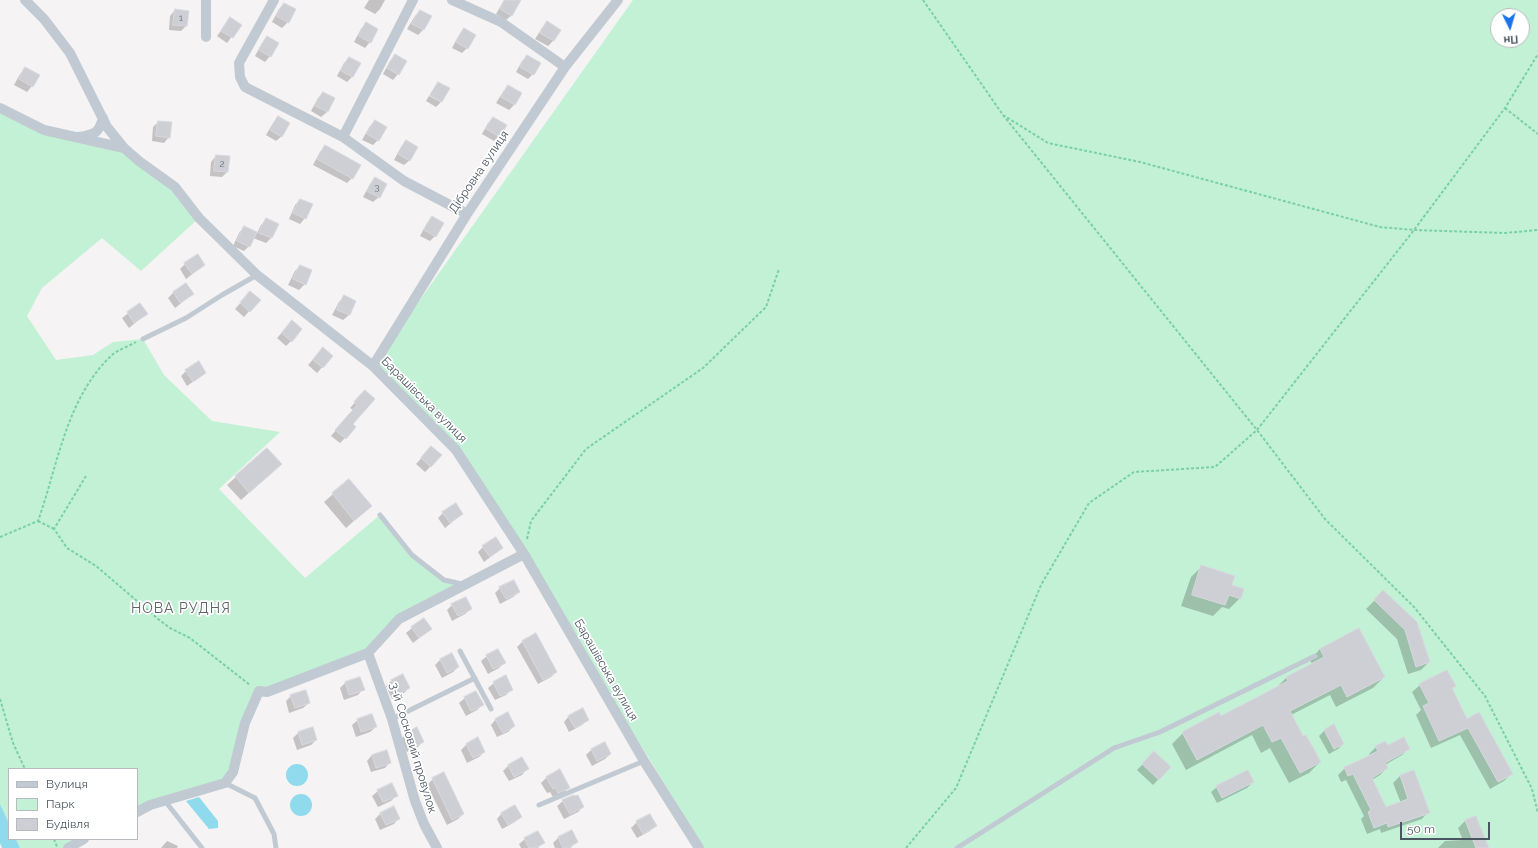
<!DOCTYPE html>
<meta charset="utf-8">
<style>
body{margin:0}
#map{position:relative;width:1538px;height:848px;overflow:hidden;background:#f5f3f3;font-family:Raleway,sans-serif}
canvas{display:block}
.legend{position:absolute;left:8px;top:768px;width:130px;height:72px;box-sizing:border-box;background:#fff;border:1px solid #b7bbc0;margin:0;padding:5px 7px;list-style:none;font-size:12px;color:#4a5661}
.legend li{display:flex;align-items:center;gap:8px;height:20px}
.legend b{width:20px;border:1px solid #b7bbc0}
.north{position:absolute;left:1490px;top:8px;width:40px;height:40px;box-sizing:border-box;background:#fff;border:1px solid #b7bbc0;border-radius:50%;rotate:175deg;font-size:11px;font-weight:700;line-height:16px;text-align:center;color:#4a5661}
.north::after{content:'';display:block;margin:auto;width:14px;height:18px;background:#1a73e8;clip-path:polygon(50% 0,100% 100%,50% 72%,0 100%)}
.scale{position:absolute;left:1400px;top:822px;width:90px;height:18px;box-sizing:border-box;border:2px solid #4a5661;border-top:0;padding-left:5px;font-size:12px;line-height:14px;white-space:nowrap;color:#4a5661;-webkit-text-stroke:3px #fff;paint-order:stroke}
</style>
<div id="map">
<canvas width="1538" height="848"></canvas>
<ul class="legend">
<li><b style="height:5px;background:#c1cad2"></b>Вулиця</li>
<li><b style="height:11px;background:#c3f1d5"></b>Парк</li>
<li><b style="height:11px;background:#cdcfd5"></b>Будівля</li>
</ul>
<div class="north">Пн</div>
<div class="scale">50 m</div>
</div>
<script>
const c = document.querySelector('canvas').getContext('2d');
c.lineJoin = 'round';
function fill(path, color) { c.fillStyle = color; c.fill(path, 'evenodd'); }
function strokePath(path, color, width, dash) { c.strokeStyle = color; c.lineWidth = width; c.lineCap = dash ? 'butt' : 'round'; c.setLineDash(dash || []); c.stroke(path); }
function drawText(font, color, halo, rows, align = 'center') {
  c.font = font + ' Raleway,sans-serif'; c.lineWidth = 3.5; c.setLineDash([]); c.textBaseline = 'middle'; c.strokeStyle = halo; c.fillStyle = color; for (const [text, x, y, turn = 0] of rows) {
    c.save(); c.translate(x, y); c.rotate((+turn || 0) * Math.PI / 180); c.textAlign = isNaN(turn) ? turn : align; if (halo) c.strokeText(text, 0, 0); c.fillText(text, 0, 0); c.restore();
  }
}
const green = new Path2D(`
 M633 0H1538V848H704L535 573 456 450 373 366ZM1498 16H1522V40H1498Z
 M0 108 44 130 124 148 175 187 199 218 141 271 102 238 42 288 27 316 56 360 93 355 113 342 143 339 164 375 212 421 280 432 219 489 305 578 380 515 412 555 444 580 465 585 399 619 368 653 267 692 253 705 225 783 137 812V769H9V823L0 804Z
 M16 839H84L68 848H20Z`);
const water = new Path2D(`
 M286 775a11 11 0 1 1 22 0a11 11 0 1 1-22 0Z
 M290 805a11 11 0 1 1 22 0a11 11 0 1 1-22 0Z
 M199 797 218 821V828L209 829 186 801Z
 M0 804 9 823V839H16L20 848H2L0 843Z`);
const shadow = new Path2D(`
 M369 0H385L380 9 375 14 364 8Z
 M504 0H515L512 15 506 20 496 14Z
 M284 4 295 10 288 22 282 28 272 22 279 9Z
 M175 10 186 26 181 31 169 30 170 16Z
 M420 11 430 17 423 30 418 35 407 29 415 16Z
 M230 19 240 25 227 43 217 36Z
 M366 23 370 42 365 48 354 42 361 29Z
 M547 23 559 30 553 41 548 46 535 39 542 28Z
 M464 29 467 48 462 53 452 48 459 35Z
 M267 38 270 56 265 62 255 56 262 43Z
 M395 56 398 74 393 80 383 74 390 61Z
 M527 56 533 74 528 79 516 72 522 61Z
 M349 58 352 77 347 82 337 76 344 63Z
 M26 68 32 86 27 92 14 85 20 74Z
 M438 83 449 89 441 102V101L430 94Z
 M508 87 520 94 514 105 509 110 496 103 503 92Z
 M323 93 334 99 327 112 321 117 311 111 318 98Z
 M429 96 441 102 436 107 426 101Z
 M278 117 282 136 276 141 266 135 273 123Z
 M493 118 499 136 494 141 482 134 488 123Z
 M375 121 378 140 373 145 362 140 370 126Z
 M158 122 169 137 164 143 152 141 153 127Z
 M406 141 410 160 404 165 394 160 401 147Z
 M325 147 352 178 347 183 313 165 320 152Z
 M216 156 229 157 227 172 222 177 210 176 211 162Z
 M375 178 379 197 373 202 363 197 370 184Z
 M300 200 305 218 300 224 289 219 295 205Z
 M432 217 435 236 430 241 420 236 427 223Z
 M266 220 277 224 271 238 266 243 253 238 249 246 244 251 233 246 239 233 244 227 257 233 261 225Z
 M185 264 204 265 186 279 180 269Z
 M300 266 305 284 299 290 288 285 295 271Z
 M173 293 193 294 175 308 168 298Z
 M344 296 355 301 349 315 343 320 332 315 339 302Z
 M245 298 259 300 244 317 235 309Z
 M140 304 146 314 129 328 122 318Z
 M287 327 291 341 286 346 277 338Z
 M318 354 332 356 317 373 308 365Z
 M186 371 205 373 187 386 181 376Z
 M360 397 352 424 345 438 340 443 331 436 353 410 350 408Z
 M267 449 272 472 241 500 227 485Z
 M426 453 430 467 425 472 416 464Z
 M349 480 371 506 346 528 324 502Z
 M443 513 462 514 445 528 438 518Z
 M483 547 502 548 484 562 478 552Z
 M1202 566 1231 585 1240 598 1229 609 1222 607 1213 616 1181 606 1191 577Z
 M500 588 519 592 513 597 500 604 495 593Z
 M1383 592 1429 662 1421 670 1408 674 1397 639 1366 609Z
 M452 605 471 609 465 614 452 621 447 610Z
 M412 628 431 629 413 643 406 633Z
 M523 641 556 672 551 677 538 684 517 647Z
 M1320 649 1384 677 1373 688 1336 707 1330 695 1291 715 1303 737 1320 762 1309 773 1289 783 1270 748 1261 753 1252 735 1186 770 1172 744 1183 733 1221 717 1275 689 1286 678 1312 664 1310 660Z
 M452 654 458 667 453 672 442 678 435 665 440 660Z
 M487 656 504 663 499 668 488 674 481 661Z
 M402 675 409 688 404 693 392 699 386 686 391 681Z
 M345 683 363 689 358 695 344 700 340 688Z
 M494 683 512 689 506 695 495 700 488 688Z
 M1420 685 1454 686 1452 689 1466 721 1511 774 1504 781 1490 789 1460 735 1431 748 1416 715 1421 710 1412 692Z
 M291 696 309 703 303 708 289 713 286 701Z
 M465 698 482 705 477 710 466 716 459 703Z
 M569 716 588 720 582 725 569 732 564 722Z
 M496 719 514 726 508 732 497 737 491 725Z
 M358 720 376 727 370 732 356 737 352 725Z
 M1325 730 1343 744 1338 749 1329 754 1319 736Z
 M298 733 316 740 311 745 297 750 293 738Z
 M406 734 423 741 418 747 407 752 400 740Z
 M604 743 610 754 605 759 592 766 586 755 591 750Z
 M466 745 484 752 479 757 467 763 461 750Z
 M1376 747 1409 748 1402 755 1385 765 1387 768 1380 775 1372 780 1385 808 1401 803 1393 783 1400 776 1413 771 1428 812 1422 819 1381 833 1380 829 1367 834 1361 819 1364 816 1346 780 1341 782 1338 775 1345 768 1370 756 1369 754Z
 M1154 753 1170 767 1153 785 1137 770Z
 M372 755 390 762 385 768 371 772 367 761Z
 M509 765 527 769 522 775 509 781 503 771Z
 M547 777 569 787 564 793 553 797 550 792 547 793 541 783Z
 M433 779 463 814 458 819 447 825 427 785Z
 M1253 782 1247 788 1217 803 1211 792 1217 787Z
 M378 791 396 796 391 801 378 807 372 796Z
 M563 801 583 807 578 812 564 819 557 806Z
 M502 813 521 817 515 822 502 829 497 819Z
 M380 814 399 818 394 824 380 830 375 819Z
 M1476 817 1488 848H1438L1445 841 1463 840 1458 828 1465 821Z
 M637 822 655 826 650 831 637 838 631 828Z
 M571 831 577 842 570 848H555L553 843 558 838Z
 M525 839 543 842 538 848H521L519 844Z
 M167 841 178 846 177 848H161Z`);
const building = new Path2D(`
 M505 0H521L512 16 500 9Z
 M284 3 296 9 289 23 276 16Z
 M175 9 189 11 187 26 173 25Z
 M420 10 432 16 424 30 412 24Z
 M230 17 242 25 233 38 221 31Z
 M547 21 561 30 554 41 540 33Z
 M366 22 378 29 371 43 359 36Z
 M464 28 476 35 468 49 456 42Z
 M267 36 279 43 271 57 259 50Z
 M395 54 407 61 399 75 387 68Z
 M527 55 541 63 534 75 520 67Z
 M349 57 361 63 353 77 341 71Z
 M25 67 40 75 33 87 19 79Z
 M438 82 450 88 442 102 430 96Z
 M508 85 522 93 515 105 501 97Z
 M323 92 335 98 328 112 315 106Z
 M278 116 290 123 282 137 270 130Z
 M493 117 507 125 500 137 486 129Z
 M375 120 387 127 379 141 367 134Z
 M158 121 172 122 170 138 156 136Z
 M406 140 418 147 410 161 398 154Z
 M325 145 361 165 353 179 317 159Z
 M216 155 230 156 228 172 214 171Z
 M375 177 387 184 380 198 367 191Z
 M300 199 313 204 306 219 293 213Z
 M432 216 444 223 436 237 424 230Z
 M266 218 279 224 272 238 259 233Z
 M244 226 257 232 250 247 237 241Z
 M198 254 205 265 192 274 184 263Z
 M300 265 312 270 306 285 293 279Z
 M186 283 194 294 180 303 173 292Z
 M250 291 261 300 250 312 240 303Z
 M344 295 356 301 350 315 337 310Z
 M140 303 148 314 134 323 127 312Z
 M292 320 302 329 292 342 282 333Z
 M323 347 333 356 323 368 313 360Z
 M199 361 206 373 193 382 185 370Z
 M365 390 375 399 353 424 356 427 346 439 335 430 357 405 354 402Z
 M431 446 442 455 431 467 421 458Z
 M267 448 282 464 249 493 235 476Z
 M349 479 372 506 354 521 332 493Z
 M456 503 463 514 450 523 442 512Z
 M496 537 503 548 490 557 482 546Z
 M1201 565 1235 576 1232 585 1244 589 1241 599 1229 595 1225 605 1192 595Z
 M514 580 520 592 506 599 499 587Z
 M1383 590 1417 622 1430 662 1416 667 1405 630 1374 600Z
 M466 597 472 609 458 616 451 604Z
 M424 618 432 629 419 638 411 627Z
 M1359 628 1385 677 1347 697 1341 685 1290 711 1303 736 1306 735 1321 762 1300 773 1281 738 1272 742 1263 725 1197 760 1182 732 1219 712 1221 716 1288 681 1286 677 1324 657 1320 649Z
 M536 633 557 672 543 680 522 641Z
 M498 649 506 663 493 669 486 655Z
 M452 653 459 667 447 673 440 659Z
 M1447 670 1456 686 1452 688 1467 719 1479 712 1513 774 1498 782 1468 728 1439 741 1423 706 1429 703 1419 684Z
 M403 674 410 688 398 694 391 680Z
 M506 675 513 690 500 696 493 682Z
 M360 677 365 690 349 695 345 682Z
 M306 690 310 703 295 708 290 695Z
 M476 691 484 705 471 711 464 697Z
 M583 708 589 720 575 728 568 716Z
 M508 712 515 726 503 733 495 719Z
 M372 714 377 727 361 732 357 719Z
 M1334 724 1344 744 1334 749 1324 730Z
 M313 727 317 740 302 745 298 732Z
 M417 727 424 742 412 748 405 734Z
 M478 737 485 752 473 758 466 744Z
 M1404 737 1410 749 1385 763 1388 768 1372 778 1386 807 1408 799 1400 775 1414 770 1430 813 1388 827 1387 823 1374 828 1368 812 1371 810 1353 774 1348 776 1344 767 1358 761 1378 751 1375 746 1385 741 1388 745Z
 M605 742 611 754 597 761 591 749Z
 M387 750 391 763 376 768 372 755Z
 M1154 751 1171 767 1159 780 1142 764Z
 M522 757 529 769 514 777 508 765Z
 M560 769 570 788 558 793 555 787 553 789 546 777Z
 M1248 770 1254 782 1222 798 1216 786Z
 M444 772 464 814 452 820 432 778Z
 M392 783 398 796 383 802 377 790Z
 M574 795 575 796 578 795 584 807 570 814 562 800Z
 M515 805 522 817 508 825 501 813Z
 M394 806 400 819 386 825 380 813Z
 M650 814 657 826 643 834 636 821Z
 M1476 816 1489 848H1476L1465 820Z
 M572 830 578 842 567 848H563L558 837Z
 M538 831 545 843 535 848H529L524 838Z`);
const path = new Path2D(`
 M923 0 1003 115 1048 143 1140 162 1380 227 1414 230 1505 233 1538 230
 M1505 108 1538 134
 M1003 115 1257 430 1325 519 1414 607 1485 696 1532 789 1538 813
 M86 476 54 529 67 548 96 566 158 619 170 628 190 638 250 685
 M38 521 54 529
 M0 537 38 521C58 465 66 398 112 355 118 350 129 346 136 342
 M527 539 531 521 586 449 703 368 766 307 779 269
 M0 699 13 743 25 769
 M54 839 57 847
 M906 848 956 788 1041 585 1089 503 1134 472 1215 467 1257 430 1414 230 1505 108 1538 54`);
const service = new Path2D(`
 M143 339 186 318 222 295 257 275
 M380 515 412 555 444 580 462 584
 M460 651 491 709
 M392 719 475 678
 M225 783 255 798 274 834 276 848
 M165 801 202 848
 M539 805 644 761
 M957 848 1114 748 1160 732 1315 656`);
const minor = new Path2D(`
 M25 0 44 19 70 53 107 127 124 148
 M274 0 239 63 240 77 245 87 343 137 404 181 467 214
 M452 0 501 22 565 67
 M206 37V0
 M0 108 44 130 124 148 139 161 175 187 199 218 257 275 373 366 456 450 524 554 644 761 699 848
 M79 137C94 135 99 133 103 118
 M343 137 413 0
 M373 366 467 214 565 67 618 0
 M368 653 392 719 415 801 424 824 437 848
 M137 812 150 805 225 783 233 772 245 723 259 691 267 692 368 653 399 619 524 554
 M68 848 84 839`);
const numberNames = [
 ["1",181,18],
 ["2",222,164],
 ["3",377,187]
];
const streetNames = [
 ["Дібровна вулиця",479,172,-56],
 ["Барашівська вулиця",424,400,45],
 ["Барашівська вулиця",606,670,60],
 ["3-й Сосновий провулок",413,748,73]
];
const quarterNames = [
 ["НОВА РУДНЯ",181,609]
];
fill(green, '#c3f1d5');
fill(water, '#90daee');
fill(shadow, '#0003');
fill(building, '#cdcfd5');
strokePath(building, '#d7d9de', 1);
strokePath(path, '#7ad0a6', 2, [3, 2]);
strokePath(service, '#c1cad2', 5);
strokePath(minor, '#c1cad2', 10);
drawText('10px', '#6b747e', null, numberNames);
drawText('12px', '#4a5661', '#fff', streetNames);
c.letterSpacing = '1px';
drawText('14px', '#5f6368', '#fff', quarterNames);
c.letterSpacing = '0px';
</script>
